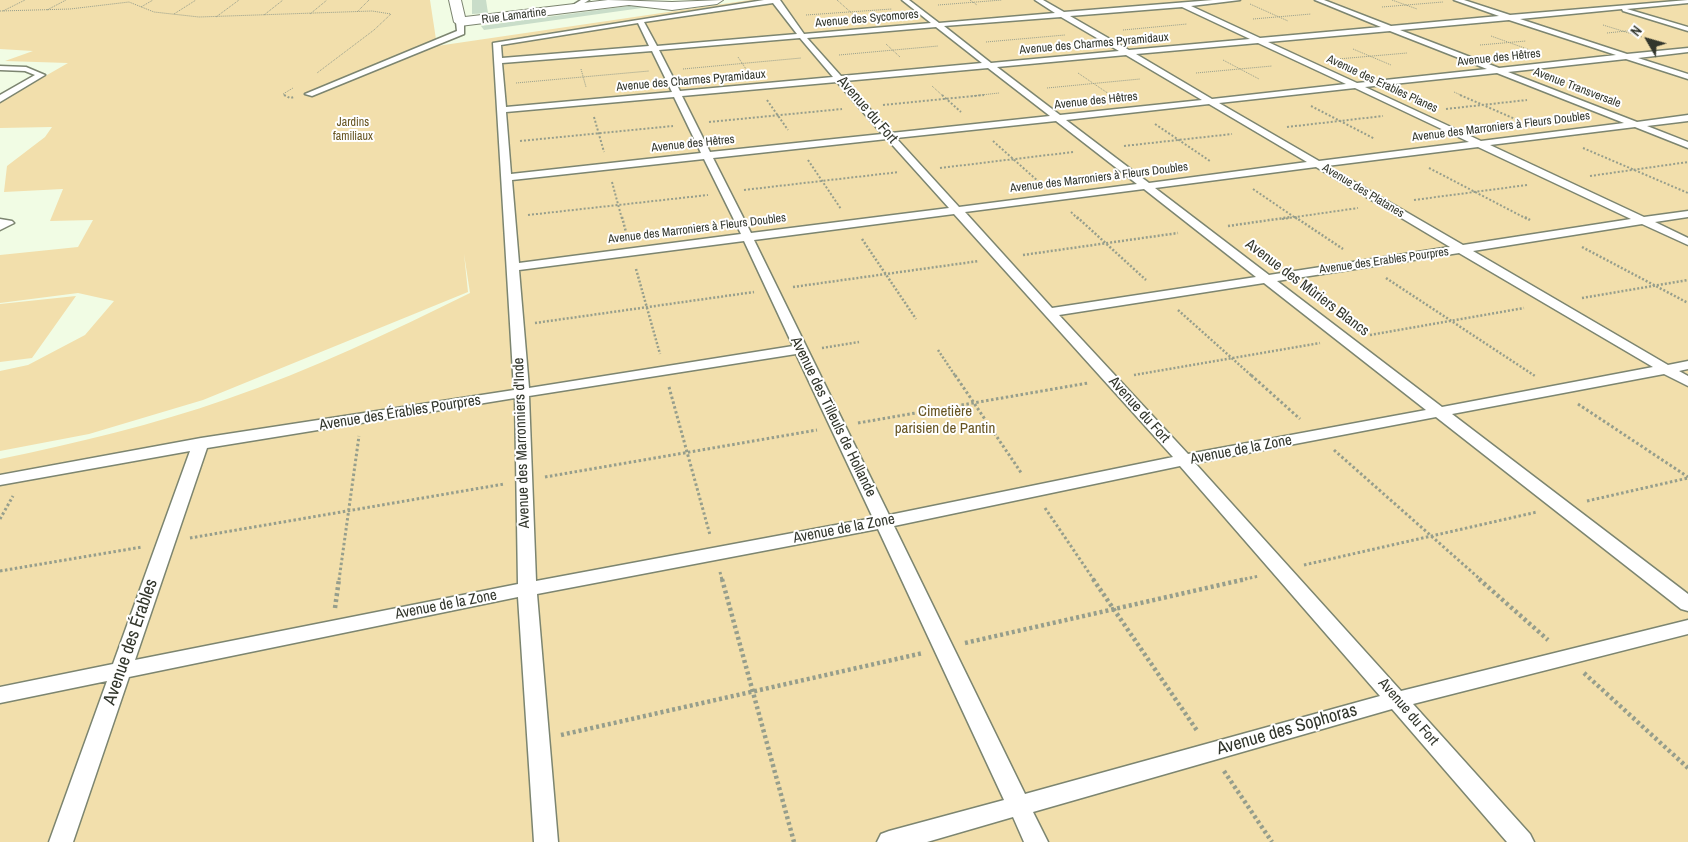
<!DOCTYPE html>
<meta charset="utf-8">
<style>
body{margin:0}
#map{position:relative;width:1688px;height:842px;overflow:hidden;background:#f1fce4;font-family:"Archivo Narrow",sans-serif}
canvas{display:block}
.north{position:absolute;left:1623px;top:15px;width:50px;height:50px;-webkit-text-stroke:4px #fff;paint-order:stroke;rotate:308deg;font-size:14px;font-weight:700;line-height:20px;text-align:center;color:#32362c}
.north::after{content:'';display:block;margin:auto;width:18px;height:22px;background:#32362c;clip-path:polygon(50% 0,100% 100%,50% 72%,0 100%)}
</style>
<div id="map">
<canvas width="1688" height="842"></canvas>
<div class="north">N</div>
</div>
<script>
const c = document.querySelector('canvas').getContext('2d');
c.lineJoin = 'round';
function fill(path, color) { c.fillStyle = color; c.fill(path, 'evenodd'); }
function strokePath(path, color, width, dash) { c.strokeStyle = color; c.lineWidth = width; c.lineCap = dash ? 'butt' : 'round'; c.setLineDash(dash || []); c.stroke(path); }
function drawText(font, color, halo, rows, align = 'center') {
  c.font = font + ' "Archivo Narrow",sans-serif'; c.lineWidth = 4; c.setLineDash([]); c.textBaseline = 'middle'; c.strokeStyle = halo; c.fillStyle = color; for (const [text, x, y, turn = 0] of rows) {
    c.save(); c.translate(x, y); c.rotate((+turn || 0) * Math.PI / 180); c.textAlign = isNaN(turn) ? turn : align; if (halo) c.strokeText(text, 0, 0); c.fillText(text, 0, 0); c.restore();
  }
}
const green = new Path2D(`
 M0 0H430L437 46 750 0H1688V842H0V459C77 443 153 425 227 399 311 370 391 332 470 293L464 254 468 292 203 400 89 434 0 451V371L28 365 85 335 114 301 78 293 0 303V255L78 247 93 220 50 221 63 189 4 192 7 166 45 137 52 127 0 128V102L68 63 5 61 33 51 0 49Z
 M76 296 32 358 0 362V304Z`);
const building = new Path2D(`
 M472 0H486L488 13 472 14Z
 M643 4 649 7 484 30 481 26Z`);
const pathFar4 = new Path2D(`
 M837 0 855 16
 M970 0 977 5
 M1392 0 1417 9
 M1250 4 1288 21
 M938 5 1002 0
 M141 7 153 0
 M1382 7 1443 2
 M47 10 66 0
 M0 11 70 9 129 2 154 12 199 17 372 11 391 14 374 30 317 73
 M3 11 25 0
 M357 12 369 0
 M174 14 196 0
 M310 14 327 0
 M264 15 283 0
 M806 15 892 9
 M216 17 239 0
 M1253 19 1311 14
 M1603 25 1642 37
 M1123 30 1187 24
 M1607 33 1636 30
 M1491 36 1530 50
 M986 42 1065 35
 M886 44 900 57
 M1480 45 1526 41
 M1353 49 1391 65
 M839 55 938 46
 M738 57 748 72
 M1338 59 1407 53
 M1223 60 1259 79
 M581 69 586 87
 M683 69 801 58
 M1078 73 1112 96
 M1196 73 1272 66
 M516 83 649 71
 M932 86 943 96
 M1047 88 1140 79
 M1454 92 1463 96
 M286 96 283 94 293 88
 M972 96 999 93`);
const pathFar3 = new Path2D(`
 M284 95 290 98 294 97
 M942 95 961 112
 M1110 95 1112 96
 M1460 95 1522 122
 M767 100 788 130
 M883 105 984 95
 M1311 106 1375 139
 M1446 109 1527 100
 M594 117 604 152
 M709 122 842 109
 M1155 124 1210 161
 M1287 127 1383 116
 M520 141 673 126
 M993 141 1039 182
 M1124 146 1232 134
 M1583 148 1688 193
 M808 160 841 209
 M940 168 1073 152
 M1429 168 1527 219
 M1590 176 1688 162
 M612 182 622 219
 M1253 189 1297 219
 M744 190 899 172
 M1414 200 1527 185
 M1071 212 1078 219
 M528 215 708 195
 M1282 219 1358 208`);
const pathFar2 = new Path2D(`
 M622 217 627 236
 M1077 217 1146 280
 M1295 217 1343 249
 M1525 217 1530 220
 M1228 226 1291 217
 M862 239 916 319
 M1582 247 1688 303
 M1023 255 1178 233
 M636 269 660 354
 M1386 278 1535 376
 M793 287 979 261
 M1582 298 1688 280
 M1178 310 1253 377
 M535 323 754 292
 M1370 335 1524 308
 M822 348 859 342
 M938 350 956 377
 M1134 375 1320 343`);
const pathFar1 = new Path2D(`
 M955 375 1022 474
 M1251 375 1300 419
 M669 387 710 535
 M1578 404 1688 477
 M858 423 1088 383
 M1334 450 1481 580
 M545 477 817 430
 M1587 501 1688 478
 M1045 508 1094 580
 M0 519 13 496
 M190 538 504 484
 M1304 565 1537 512
 M0 571 142 547
 M720 572 722 580
 M339 580 359 436
 M1240 580 1259 576`);
const path = new Path2D(`
 M722 579 794 842
 M1093 579 1198 732
 M1479 579 1548 640
 M335 608 339 579
 M965 643 1246 579
 M1584 673 1688 768
 M561 735 923 653
 M1224 771 1272 842`);
const service = new Path2D(`
 M581 0H589L581 5 584 8 581 10 573 5Z
 M764 0H780L804 34 931 23 902 0H909L939 23 1055 13 1035 0H1043L1064 12 1213 0H1240L1191 6 1260 38 1381 27 1315 0H1324L1391 26 1499 16 1454 0H1464L1510 15 1688 0V3L1627 9 1688 27V31L1623 11 1622 9 1520 19 1627 54 1688 48V52L1638 58 1688 74V79L1626 59 1508 72 1637 122 1688 115V121L1647 126 1688 142V148L1635 127 1490 145 1644 217 1688 211V217L1655 222 1688 238V245L1642 224 1473 251 1668 365 1688 361V369L1679 371 1688 376V386L1664 374 1452 414 1688 594V611L1681 609 1436 417 1195 463 1401 691 1688 620V634L1413 704 1530 834 1534 842H1507L1392 709 1033 812 1048 842H1024L1013 817 927 842H877L881 834 889 831 1004 800 878 529 537 594 558 842H534L518 597 129 677 73 842H49L107 681 0 703V687L113 664 190 451 0 485V475L201 438 514 390 493 43ZM773 3 797 34 657 46 644 22ZM1182 7 1250 39 1129 50 1070 16ZM1061 17 1119 51 991 63 944 26ZM1509 20 1616 55 1499 68 1400 30ZM638 23 649 46 502 58 501 45ZM936 27 982 63 841 76 807 38ZM1390 31 1487 69 1357 83 1268 42ZM800 38 833 77 680 91 659 50ZM1258 43 1346 84 1212 99 1136 54ZM652 51 672 92 506 107 502 63ZM1126 55 1202 100 1060 115 997 67ZM988 68 1050 116 891 133 845 81ZM1497 73 1624 123 1481 141 1365 87ZM837 82 882 134 710 152 682 96ZM1355 88 1469 142 1319 161 1219 103ZM674 97 701 153 511 174 506 112ZM1209 104 1307 162 1149 183 1066 120ZM1056 121 1137 184 959 207 896 138ZM887 139 949 208 751 233 713 158ZM1478 147 1631 219 1463 245 1327 166ZM704 159 741 234 519 263 512 180ZM1316 167 1450 247 1269 275 1155 188ZM1144 189 1256 277 1052 308 965 212ZM954 214 1173 457 889 515 754 240ZM744 241 793 346 529 388 519 270ZM1459 253 1653 367 1442 407 1277 281ZM1264 283 1426 410 1188 454 1059 315ZM796 354 873 518 536 581 529 396ZM515 398 518 584 135 660 207 448ZM1180 466 1380 696 1025 794 894 526Z
 M460 20 464 22V34L312 96 305 94 457 31 456 22Z
 M0 66 26 67 45 75 0 102V95L35 75 25 71 0 70Z
 M0 219 12 221 14 223 0 230Z`);
const minor = new Path2D(`
 M449 0H461L465 17 608 0 672 2 723 0 717 4 672 10 629 5 460 26 454 22Z`);
const farStreetnames = [
 ["Rue Lamartine",514,16,-7],
 ["Avenue des Sycomores",867,19,-5],
 ["Avenue des Charmes Pyramidaux",1094,44,-5],
 ["Avenue des Hêtres",1499,58,-6],
 ["Avenue des Charmes Pyramidaux",691,81,-5],
 ["Avenue des Erables Planes",1382,84,25],
 ["Avenue Transversale",1577,88,21],
 ["Avenue des Hêtres",1096,101,-6],
 ["Avenue des Marroniers à Fleurs Doubles",1501,127,-7],
 ["Avenue des Hêtres",693,144,-6],
 ["Avenue des Marroniers à Fleurs Doubles",1099,178,-7],
 ["Avenue des Platanes",1363,191,31],
 ["Avenue des Marroniers à Fleurs Doubles",697,229,-7],
 ["Avenue des Erables Pourpres",1384,261,-8]
];
const farParknames = [
 ["Jardins",353,123],
 ["familiaux",353,137]
];
const streetNames = [
 ["Avenue du Fort",867,110,49],
 ["Avenue des Mûriers Blancs",1307,288,37],
 ["Avenue du Fort",1139,410,48],
 ["Avenue des Érables Pourpres",400,413,-9],
 ["Avenue des Tilleuls de Hollande",833,417,64],
 ["Avenue des Marronniers d'Inde",522,443,-92],
 ["Avenue de la Zone",1241,450,-11],
 ["Avenue de la Zone",844,529,-11],
 ["Avenue de la Zone",446,605,-11],
 ["Avenue du Fort",1408,712,49]
];
const parkNames = [
 ["Cimetière",945,412],
 ["parisien de Pantin",945,429]
];
const nearStreetnames = [
 ["Avenue des Érables",131,642,-71],
 ["Avenue des Sophoras",1287,730,-16]
];
fill(green, '#f2dfac');
fill(building, '#c9ddc9');
strokePath(service, '#7c8570', 3);
strokePath(minor, '#7c8570', 2);
strokePath(pathFar4, '#969e8c', 1, [1, 1]);
strokePath(pathFar3, '#969e8c', 2, [2, 2]);
strokePath(pathFar2, '#969e8c', 2.5, [2, 2]);
strokePath(pathFar1, '#969e8c', 3, [2.5, 2.5]);
strokePath(path, '#969e8c', 4.5, [3, 3]);
fill(service, '#fff');
fill(minor, '#fff');
drawText('12px', '#32362c', '#fff', farStreetnames);
drawText('12px', '#665421', '#fff', farParknames);
drawText('15px', '#32362c', '#fff', streetNames);
drawText('15px', '#665421', '#fff', parkNames);
drawText('18px', '#32362c', '#fff', nearStreetnames);
</script>
